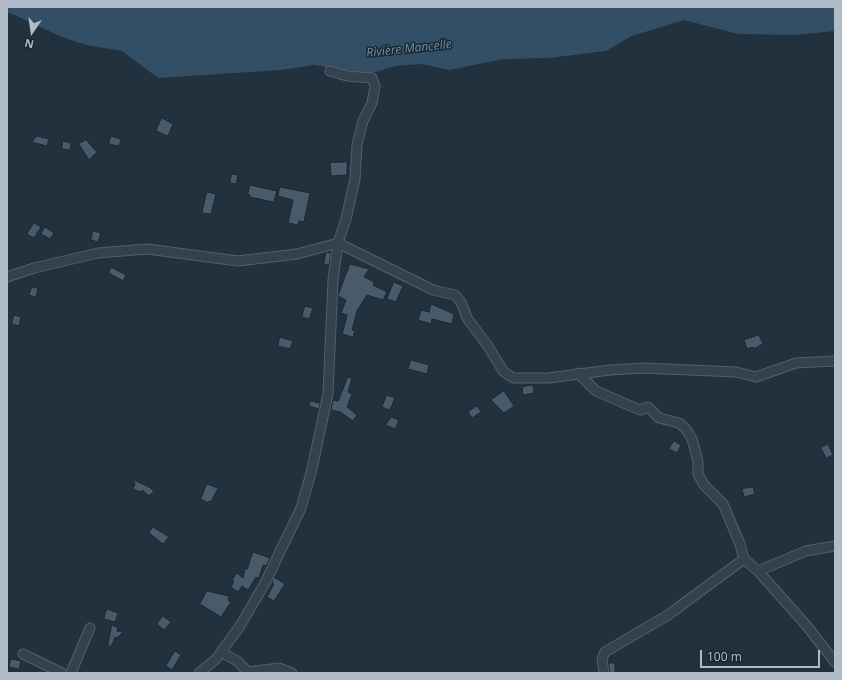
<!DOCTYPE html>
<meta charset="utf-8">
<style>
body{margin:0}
#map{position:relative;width:842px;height:680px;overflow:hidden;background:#21313d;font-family:"Open Sans",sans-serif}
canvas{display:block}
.frame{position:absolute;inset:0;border:8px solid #b0bdc9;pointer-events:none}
.north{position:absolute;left:12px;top:12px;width:40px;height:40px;-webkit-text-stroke:3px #1a2731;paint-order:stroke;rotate:193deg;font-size:11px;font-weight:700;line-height:16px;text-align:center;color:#b0bdc9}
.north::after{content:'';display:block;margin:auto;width:14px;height:18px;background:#b0bdc9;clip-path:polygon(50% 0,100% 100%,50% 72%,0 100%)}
.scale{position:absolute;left:700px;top:650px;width:120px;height:18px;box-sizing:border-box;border:2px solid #b0bdc9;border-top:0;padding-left:5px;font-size:12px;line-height:14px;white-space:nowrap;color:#b0bdc9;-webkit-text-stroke:3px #1a2731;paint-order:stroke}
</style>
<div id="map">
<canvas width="842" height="680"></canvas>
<div class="frame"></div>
<div class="north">N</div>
<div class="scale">100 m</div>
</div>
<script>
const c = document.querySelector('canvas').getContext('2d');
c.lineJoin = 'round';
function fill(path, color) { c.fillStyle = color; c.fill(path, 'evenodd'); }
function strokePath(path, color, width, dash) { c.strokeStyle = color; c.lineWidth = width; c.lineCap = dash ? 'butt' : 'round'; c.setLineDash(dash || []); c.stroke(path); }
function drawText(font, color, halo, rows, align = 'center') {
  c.font = font + ' "Open Sans",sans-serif'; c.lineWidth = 3; c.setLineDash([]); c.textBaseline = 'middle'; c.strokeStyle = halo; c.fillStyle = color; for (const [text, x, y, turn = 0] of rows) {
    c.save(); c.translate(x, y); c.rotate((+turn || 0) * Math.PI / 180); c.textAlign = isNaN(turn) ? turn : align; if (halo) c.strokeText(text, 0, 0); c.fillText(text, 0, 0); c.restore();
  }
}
const water = new Path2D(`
 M7 7H835V31L795 35 738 34 684 20 632 36 606 51 549 58 504 59 449 70 421 64 396 66 368 74 314 65 281 70 158 78 122 51 86 45 62 37 10 13 7 14Z`);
const building = new Path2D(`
 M162 118 173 124 168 136 156 131Z
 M37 136 49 139 47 146 32 142Z
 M111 136 121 139 119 146 109 144Z
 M86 140 97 152 89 160 79 144Z
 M63 141 71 143 70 150 62 149Z
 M347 162V175L331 176 330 163Z
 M232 174 238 175 236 184 230 183Z
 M250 185 277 191 274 201 273 202 250 197V195L248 194Z
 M280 187 310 193 304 222 299 221 298 225 288 223 293 200 278 196Z
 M207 192 216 194 211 214 202 213Z
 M34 223 41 227 34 238 27 234Z
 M45 227 54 233 50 239 41 234Z
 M93 231 101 233 98 242 91 240Z
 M326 252 331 253 329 265 324 264Z
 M350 264 369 269 364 277 374 282 373 285 387 292 383 300 367 295 357 311 352 330 355 331 353 337 342 334 346 320 347 315 341 313 346 300 338 296Z
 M111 267 126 275 123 281 109 273Z
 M394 282 403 286 396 302 387 299Z
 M32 287 38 288 36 297 29 295Z
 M431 304 454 314 452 324 432 319 431 324 418 320 421 310 429 312Z
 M305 306 313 308 309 319 302 317Z
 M14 315 21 317 19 326 12 324Z
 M759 335 763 344 753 349V347L747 349 744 340Z
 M280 337 293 341 290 349 278 346Z
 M411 360 429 365 427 374 408 369Z
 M348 377 352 378 348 392 352 394 347 407 357 415 353 421 340 412 331 410 333 400 338 401Z
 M533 385 534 393 523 395 522 387Z
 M504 391 514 406 504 413 491 400Z
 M387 395 395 398 390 410 382 407Z
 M310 401 320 403 319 409 309 406Z
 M477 406 481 412 472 418 468 412Z
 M391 417 399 420 395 429 386 425Z
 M674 441 681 445 677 453 669 449Z
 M828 444 833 455 826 458 821 448Z
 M132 479 149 487 154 491 149 496 142 490 141 492 133 489 135 484Z
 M207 484 218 488 211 502 209 501 208 503 201 499Z
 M753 487 755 494 744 497 742 489Z
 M153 527 169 537 163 544 149 533Z
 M253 552 270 558 266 566 263 565 259 578 256 577 248 590 242 586 238 592 231 587 234 581 232 580 237 573 243 578 245 568 247 569Z
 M274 577 285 584 274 601 267 597 274 584 272 583Z
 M207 591 229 596 228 600 231 602 221 617 200 604Z
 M107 609 118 613 115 622 104 619Z
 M163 616 171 622 164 630 157 624Z
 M112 625 118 628 117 631 123 632 117 638 115 637 111 647 108 645Z
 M175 651 181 655 172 670 166 666Z
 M11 659 21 661 19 669 9 667Z
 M609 663H615V673H610Z`);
const minor = new Path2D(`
 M7 277 34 268 98 253 147 249 238 261 297 254 338 243 433 290 455 295 461 302 467 318 488 346 503 371 513 378H548L610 370 643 368 736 372 756 377 796 363 835 361
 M578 373 596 391 640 410 648 407 659 418 679 423 686 429 692 439 698 461V474L704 485 723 504 740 544 744 559 668 615 605 652 602 659 604 673
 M744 559 758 571 806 625 835 662
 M758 571 806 551 835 546
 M221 652 237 661 248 672 279 668 292 673
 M23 654 62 673
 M71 673 90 628
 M199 673 216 659 240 626 265 583 301 508 311 473 328 394 333 280 338 243 346 219 355 179 357 145 363 121 372 103 375 86 372 78 347 76 330 71`);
const waterNames = [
 ["Rivière Mancelle",409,49,-6]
];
fill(water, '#334f65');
fill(building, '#495b69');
strokePath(building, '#1c2934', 1);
strokePath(minor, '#53606b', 11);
strokePath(minor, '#35424d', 9);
drawText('italic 12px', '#6e93ae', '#1a2731', waterNames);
</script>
